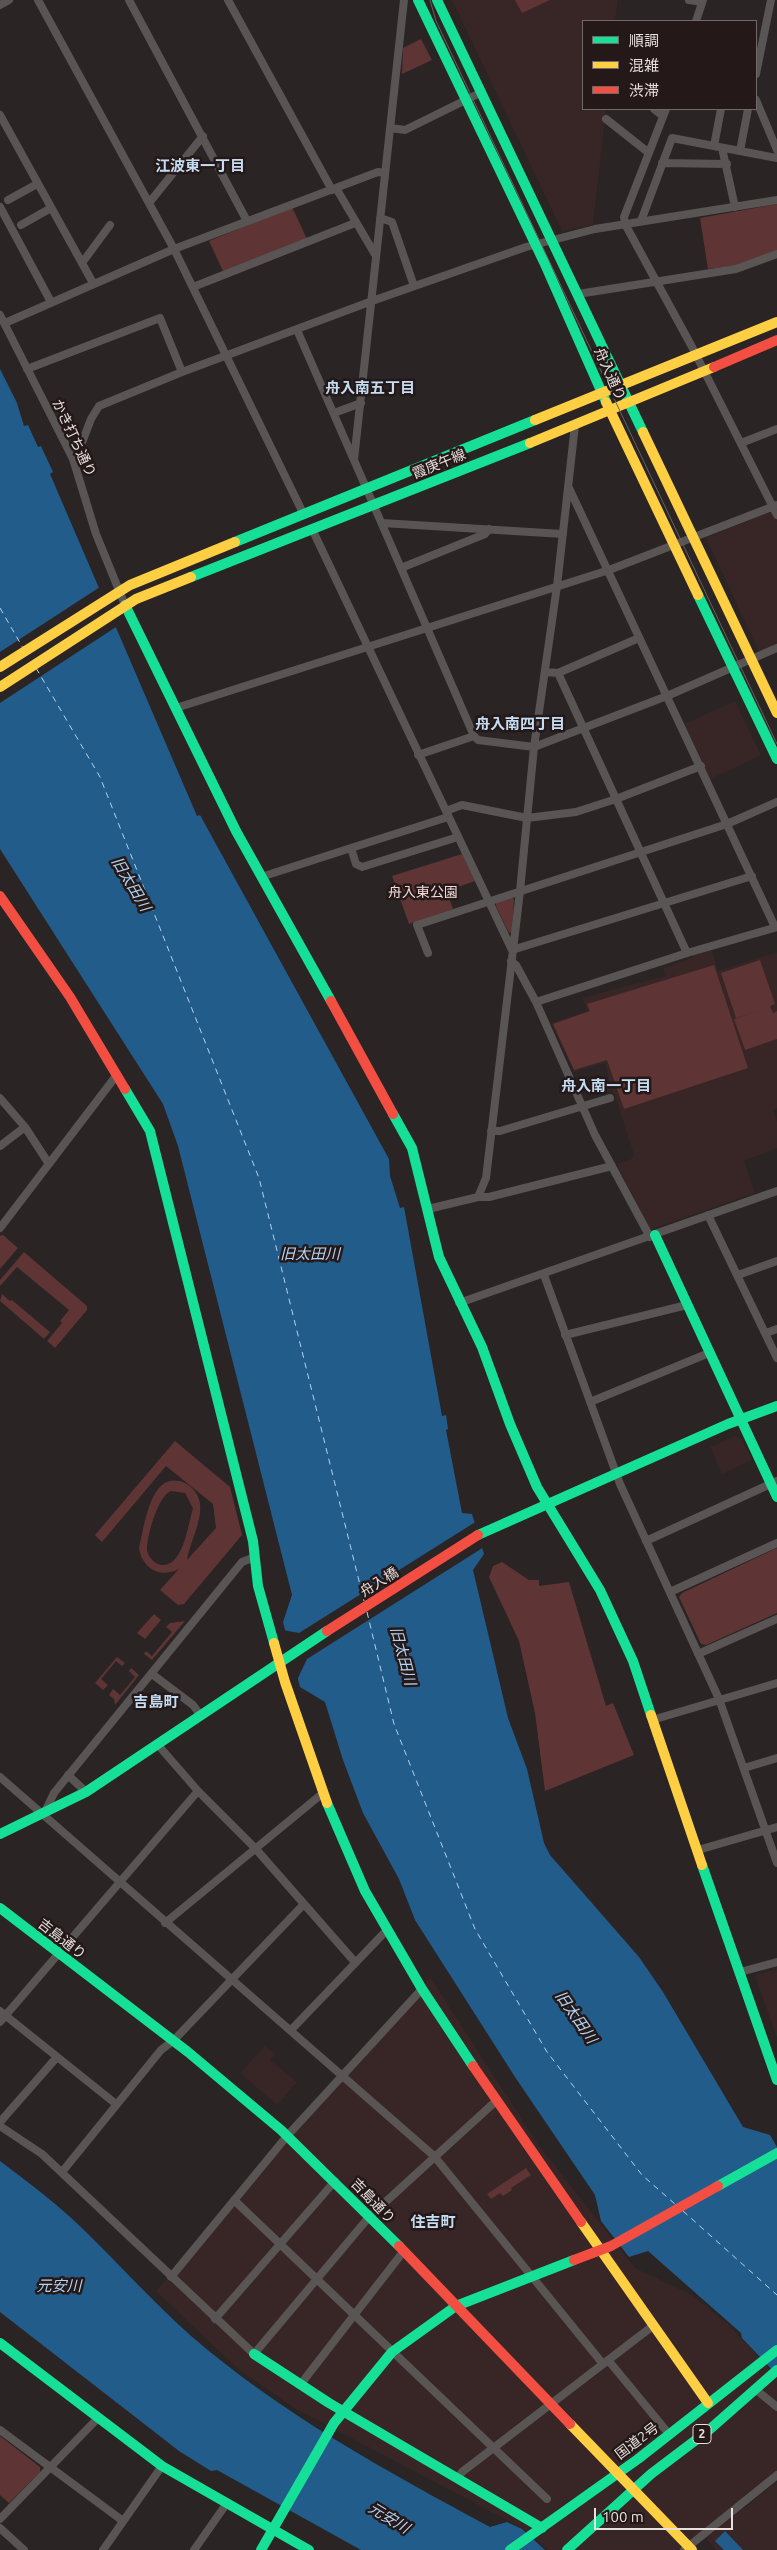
<!DOCTYPE html>
<meta charset="utf-8">
<style>
body{margin:0}
#map{position:relative;width:777px;height:2550px;overflow:hidden;background:#2a2424;font-family:Ubuntu,"Noto Sans JP",sans-serif}
canvas{display:block}
.legend{position:absolute;left:582px;top:20px;width:175px;height:90px;box-sizing:border-box;background:#241818;border:1px solid #726868;margin:0;padding:6px 9px;list-style:none;font-size:15px;color:#e8dfdf}
.legend li{display:flex;align-items:center;gap:10px;height:25px}
.legend b{width:25px;border:1px solid #726868}
.scale{position:absolute;left:594px;top:2508px;width:139px;height:22px;box-sizing:border-box;border:2px solid #e8dfdf;border-top:0;padding-left:6px;font-size:15px;line-height:18px;white-space:nowrap;color:#e8dfdf;-webkit-text-stroke:4px #241818;paint-order:stroke}
</style>
<div id="map">
<canvas width="777" height="2550"></canvas>
<ul class="legend">
<li><b style="height:6px;background:#16e098"></b>順調</li>
<li><b style="height:6px;background:#ffcf43"></b>混雑</li>
<li><b style="height:6px;background:#f24e42"></b>渋滞</li>
</ul>
<div class="scale">100 m</div>
</div>
<script>
const c = document.querySelector('canvas').getContext('2d');
c.lineJoin = 'round';
function fill(path, color) { c.fillStyle = color; c.fill(path, 'evenodd'); }
function strokePath(path, color, width, dash) { c.strokeStyle = color; c.lineWidth = width; c.lineCap = dash ? 'butt' : 'round'; c.setLineDash(dash || []); c.stroke(path); }
function drawText(font, color, halo, rows, align = 'center') {
  c.font = font + ' Ubuntu,"Noto Sans JP",sans-serif'; c.lineWidth = 5; c.setLineDash([]); c.textBaseline = 'middle'; c.strokeStyle = halo; c.fillStyle = color; for (const [text, x, y, turn = 0] of rows) {
    c.save(); c.translate(x, y); c.rotate((+turn || 0) * Math.PI / 180); c.textAlign = isNaN(turn) ? turn : align; if (halo) c.strokeText(text, 0, 0); c.fillText(text, 0, 0); c.restore();
  }
}
const built = new Path2D(`
 M452 0H618L615 21H583V109H606L593 225 562 231Z
 M769 512 774 514 777 521V645L759 652 706 538Z
 M735 701 761 755 709 780 684 724Z
 M711 948 718 971 777 952V1108L773 1110 777 1121V1148L744 1161 755 1193 652 1229 649 1228 617 1164 631 1159 634 1155 613 1090 599 1094 595 1082 609 1078 605 1063 574 1072 551 1023 587 1011 582 998 665 976 663 968 692 958 694 953Z
 M735 1436 742 1439 752 1460 722 1474 710 1447Z
 M777 1969V2038L755 1976Z
 M430 1977 538 2144 635 2268 692 2295 729 2325 777 2377V2479L683 2550H549L520 2527 296 2409 239 2370 156 2291 287 2136Z
 M265 2046 275 2054 270 2060 297 2082 277 2105 240 2073Z
 M777 2482V2550H716L707 2540 708 2536Z`);
const green = new Path2D(`
 M515 0H550L522 13Z
 M421 39 432 60 402 74 403 48Z
 M777 204V251L742 265 708 269 700 218Z
 M292 207 307 239 223 271 209 241Z
 M462 854 475 881 447 891 453 909 409 924 392 876Z
 M512 898 514 899 512 932 509 933 496 906V903Z
 M760 960 775 1004 770 1006 773 1013 777 1011V1039L745 1050 734 1019 763 1009 736 1018 721 973Z
 M714 965 748 1068 624 1109 607 1060 574 1070 553 1024 590 1011 587 1004Z
 M3 1235 18 1248 0 1269V1236Z
 M24 1252 87 1306V1310L55 1348 47 1341 62 1323 60 1321 69 1310 17 1267 0 1286V1280Z
 M2 1294 10 1301 12 1300 50 1332 44 1339 0 1301Z
 M175 1441 230 1487 242 1535 184 1604 178 1605 160 1590 179 1569C160 1579 142 1568 139 1548 145 1526 150 1468 185 1483 193 1487 199 1495 200 1504 202 1522 190 1542 187 1560L216 1528 213 1504 166 1466 102 1542 95 1535ZM171 1491 185 1493 193 1508C188 1524 183 1572 158 1564 153 1562 147 1555 147 1549 147 1535 158 1496 171 1491Z
 M777 1548V1613L706 1645 701 1644 679 1597 682 1593Z
 M502 1562 529 1580H539V1586L569 1582 606 1706 613 1703 634 1755 545 1791 535 1713 519 1641 489 1577 493 1566Z
 M154 1614 161 1620 145 1639 137 1633Z
 M185 1621 152 1660 144 1654 146 1651 152 1656 172 1632 166 1627 170 1623Z
 M117 1657 125 1663 122 1666 116 1661 101 1679 108 1685 103 1690 95 1683Z
 M131 1668 139 1675 115 1705 114 1699 109 1695 113 1689 120 1695 135 1677 129 1671Z
 M526 2168 531 2175 511 2188 512 2190 503 2196 500 2193 491 2199 487 2194Z
 M0 2436 40 2467V2472L9 2503 0 2495Z`);
const water = new Path2D(`
 M0 369 17 403 24 426 28 425 38 447 41 446 53 472 50 474 197 816 200 815 389 1159 390 1176 400 1208 404 1207 442 1416 446 1415 448 1429 446 1430 462 1513 472 1514 484 1554 473 1570 508 1718 527 1769 544 1843 550 1855 639 1957 663 1992 743 2127 770 2135 777 2147V2375L742 2338 741 2333 648 2251 629 2257 601 2221 595 2195 515 2077 415 1920 399 1879 363 1813 343 1760 325 1702 300 1687 283 1622 292 1595 178 1146 163 1104 0 849Z
 M0 2161C29 2183 59 2205 85 2231 120 2265 153 2302 190 2335 280 2413 386 2471 490 2527L507 2522 522 2529 545 2550H361L217 2470 211 2471 179 2451 0 2312Z
 M725 2531 743 2550H724L715 2541Z`);
const pier = new Path2D(`
 M100 587 116 627 0 703V652Z
 M477 1521 484 1547 307 1659 297 1680 283 1630 299 1633Z`);
const ferry = new Path2D(`
 M0 608 23 648
 M36 668 100 777 259 1178 364 1601
 M367 1612 394 1724 475 1929 547 2052 642 2175 676 2205
 M683 2211 777 2295`);
const street = new Path2D(`
 M38 0 174 249 304 515
 M129 0 247 221
 M228 0 332 190
 M404 0 354 460 474 736 478 740 534 747 667 696 777 648
 M689 0 702 2
 M0 5 9 0
 M696 21 703 0
 M756 74 771 0
 M756 100 777 150
 M654 109 663 116
 M666 109 624 217 625 224 691 345 777 515
 M0 115 93 283
 M606 119 649 153
 M391 128 405 130 482 92
 M714 146 721 109
 M722 148 735 207
 M740 151 777 158
 M662 163 727 164
 M336 188 376 256
 M8 200 37 184
 M149 203 203 136
 M0 207 51 302
 M380 218 392 222 414 286
 M641 221 672 138 740 151 748 109
 M21 225 51 208
 M82 263 110 225
 M193 287 355 223
 M578 294 736 269 777 254
 M0 315 73 459 96 534 125 605
 M5 323 174 249 378 172 385 173
 M297 330 353 458
 M27 369 160 318 182 372
 M334 413 361 403
 M741 443 777 429
 M73 459 76 458 91 419 99 406 182 372 372 301 526 247 595 229 777 200
 M569 488 775 927
 M382 523 563 534
 M313 531 512 950 752 876
 M401 568 485 534 489 529
 M545 672 558 673 639 638
 M558 673 687 953
 M176 708 609 570 777 505
 M418 755 474 736
 M446 811 462 805 527 818 576 812 616 799 701 766
 M351 848 448 817
 M261 877 351 848 356 864 362 867 458 837
 M428 953 417 925 727 824 777 802
 M511 961 516 965 536 1002 595 1135 650 1237
 M536 1002 687 953 777 927
 M0 1098 25 1127 49 1164
 M491 1131H500L610 1098
 M0 1146 25 1127
 M478 1197H489L612 1166
 M428 1209 478 1197 486 1178 520 891 534 747 557 586 575 425
 M708 1215 777 1358
 M0 1228 116 1076
 M544 1275 620 1484 719 1699 777 1863
 M738 1275 777 1261
 M459 1303 777 1191
 M766 1333 777 1329
 M565 1335 687 1305
 M590 1402 709 1353
 M646 1541 777 1481
 M670 1592 777 1543
 M698 1654 777 1619
 M152 1674 193 1705 201 1716
 M652 1720 777 1683
 M158 1745 198 1791 255 1848 354 1961
 M744 1768 777 1758
 M68 1775 86 1792
 M0 1777 434 2156 603 2364
 M44 1814 54 1793 242 1562 255 1557
 M698 1850 777 1827
 M165 1923 323 1793
 M740 1972 777 1962
 M0 2011 116 2104
 M0 2022 198 1791
 M291 2030 386 1931
 M0 2122 57 2057
 M0 2126 42 2154 254 2354 369 2217 496 2101
 M62 2172 161 2050 174 2040 304 1904
 M234 2200 547 2499
 M171 2277 287 2136 422 1989
 M215 2319 335 2181
 M608 2360 669 2434
 M300 2385 403 2252
 M755 2389 777 2407
 M0 2430 123 2521
 M458 2478 462 2472 654 2325
 M0 2519 98 2418
 M0 2528 24 2550
 M103 2550 162 2466
 M194 2550 227 2503
 M684 2550 777 2475`);
const fast = new Path2D(`
 M418 0 544 262 606 402
 M437 0 643 432
 M235 542 535 420
 M191 577 530 443
 M698 595 777 759
 M125 605 236 831 331 1001
 M125 1089 150 1131 253 1541 258 1586 274 1643
 M393 1114 412 1148 439 1257 482 1347 510 1424 537 1487 600 1590 633 1661 651 1715
 M655 1235 777 1497
 M478 1535 728 1424 777 1406
 M327 1803 365 1891 422 1989 473 2066
 M0 1834 86 1792 327 1631
 M702 1865 777 2080
 M0 1908 188 2052 281 2130 399 2246
 M718 2186 777 2153
 M0 2343 162 2466 309 2550
 M254 2354 329 2403 542 2528
 M261 2550 334 2423 392 2352 456 2306 574 2260
 M510 2550 638 2459 777 2350
 M567 2550 651 2474 709 2430 777 2370`);
const slow = new Path2D(`
 M606 402 698 595
 M535 420 777 322
 M643 432 777 713
 M530 443 714 367
 M0 667 130 585 235 542
 M0 687 136 599 191 577
 M274 1643 285 1682 327 1803
 M651 1715 702 1865
 M581 2222 708 2403
 M570 2424 692 2550`);
const jam = new Path2D(`
 M714 367 777 340
 M0 896 70 997 125 1089
 M331 1001 393 1114
 M327 1631 478 1535
 M473 2066 581 2222
 M399 2246 570 2424
 M574 2260 611 2246 718 2186`);
const tram = new Path2D(`
 M430 0 436 21 777 744`);
const shields = [
 [702,2434,18]
];
const shieldNames = [
 ["2",702,2434]
];
const streetNames = [
 ["舟入通り",610,374,66],
 ["かき打ち通り",74,438,65],
 ["霞庚午線",439,464,-22],
 ["舟入橋",379,1582,-32],
 ["吉島通り",62,1939,38],
 ["吉島通り",373,2201,46],
 ["国道2号",637,2441,-37]
];
const parkNames = [
 ["舟入東公園",423,892]
];
const neighbourhoodNames = [
 ["江波東一丁目",200,166],
 ["舟入南五丁目",370,388],
 ["舟入南四丁目",520,724],
 ["舟入南一丁目",606,1086],
 ["吉島町",156,1702],
 ["住吉町",433,2222]
];
const waterNames = [
 ["旧太田川",131,884,59],
 ["旧太田川",310,1254],
 ["旧太田川",403,1656,75],
 ["旧太田川",576,2017,55],
 ["元安川",59,2286],
 ["元安川",389,2518,31]
];
fill(built, '#372625');
fill(green, '#5f3434');
fill(water, '#225c8a');
fill(pier, '#2a2424');
strokePath(ferry, '#b3d3f1', 1, [6, 5]);
strokePath(street, '#585554', 8);
strokePath(fast, '#16e098', 10);
strokePath(slow, '#ffcf43', 10);
strokePath(jam, '#f24e42', 10);
strokePath(tram, '#666262', 1);
for (const [x, y, w] of shields) { const box = new Path2D(); box.roundRect(x - w / 2, y - 9.5, w, 19, 4); c.fillStyle = '#241818'; c.fill(box); strokePath(box, '#e8dfdf', 1); }
drawText('bold 12px', '#e8dfdf', null, shieldNames);
drawText('14px', '#e8dfdf', '#241818', streetNames);
drawText('14px', '#f2dad9', '#241818', parkNames);
drawText('bold 15px', '#c5ddf3', '#241818', neighbourhoodNames);
drawText('italic 15px', '#b3d3f1', '#241818', waterNames);
</script>
